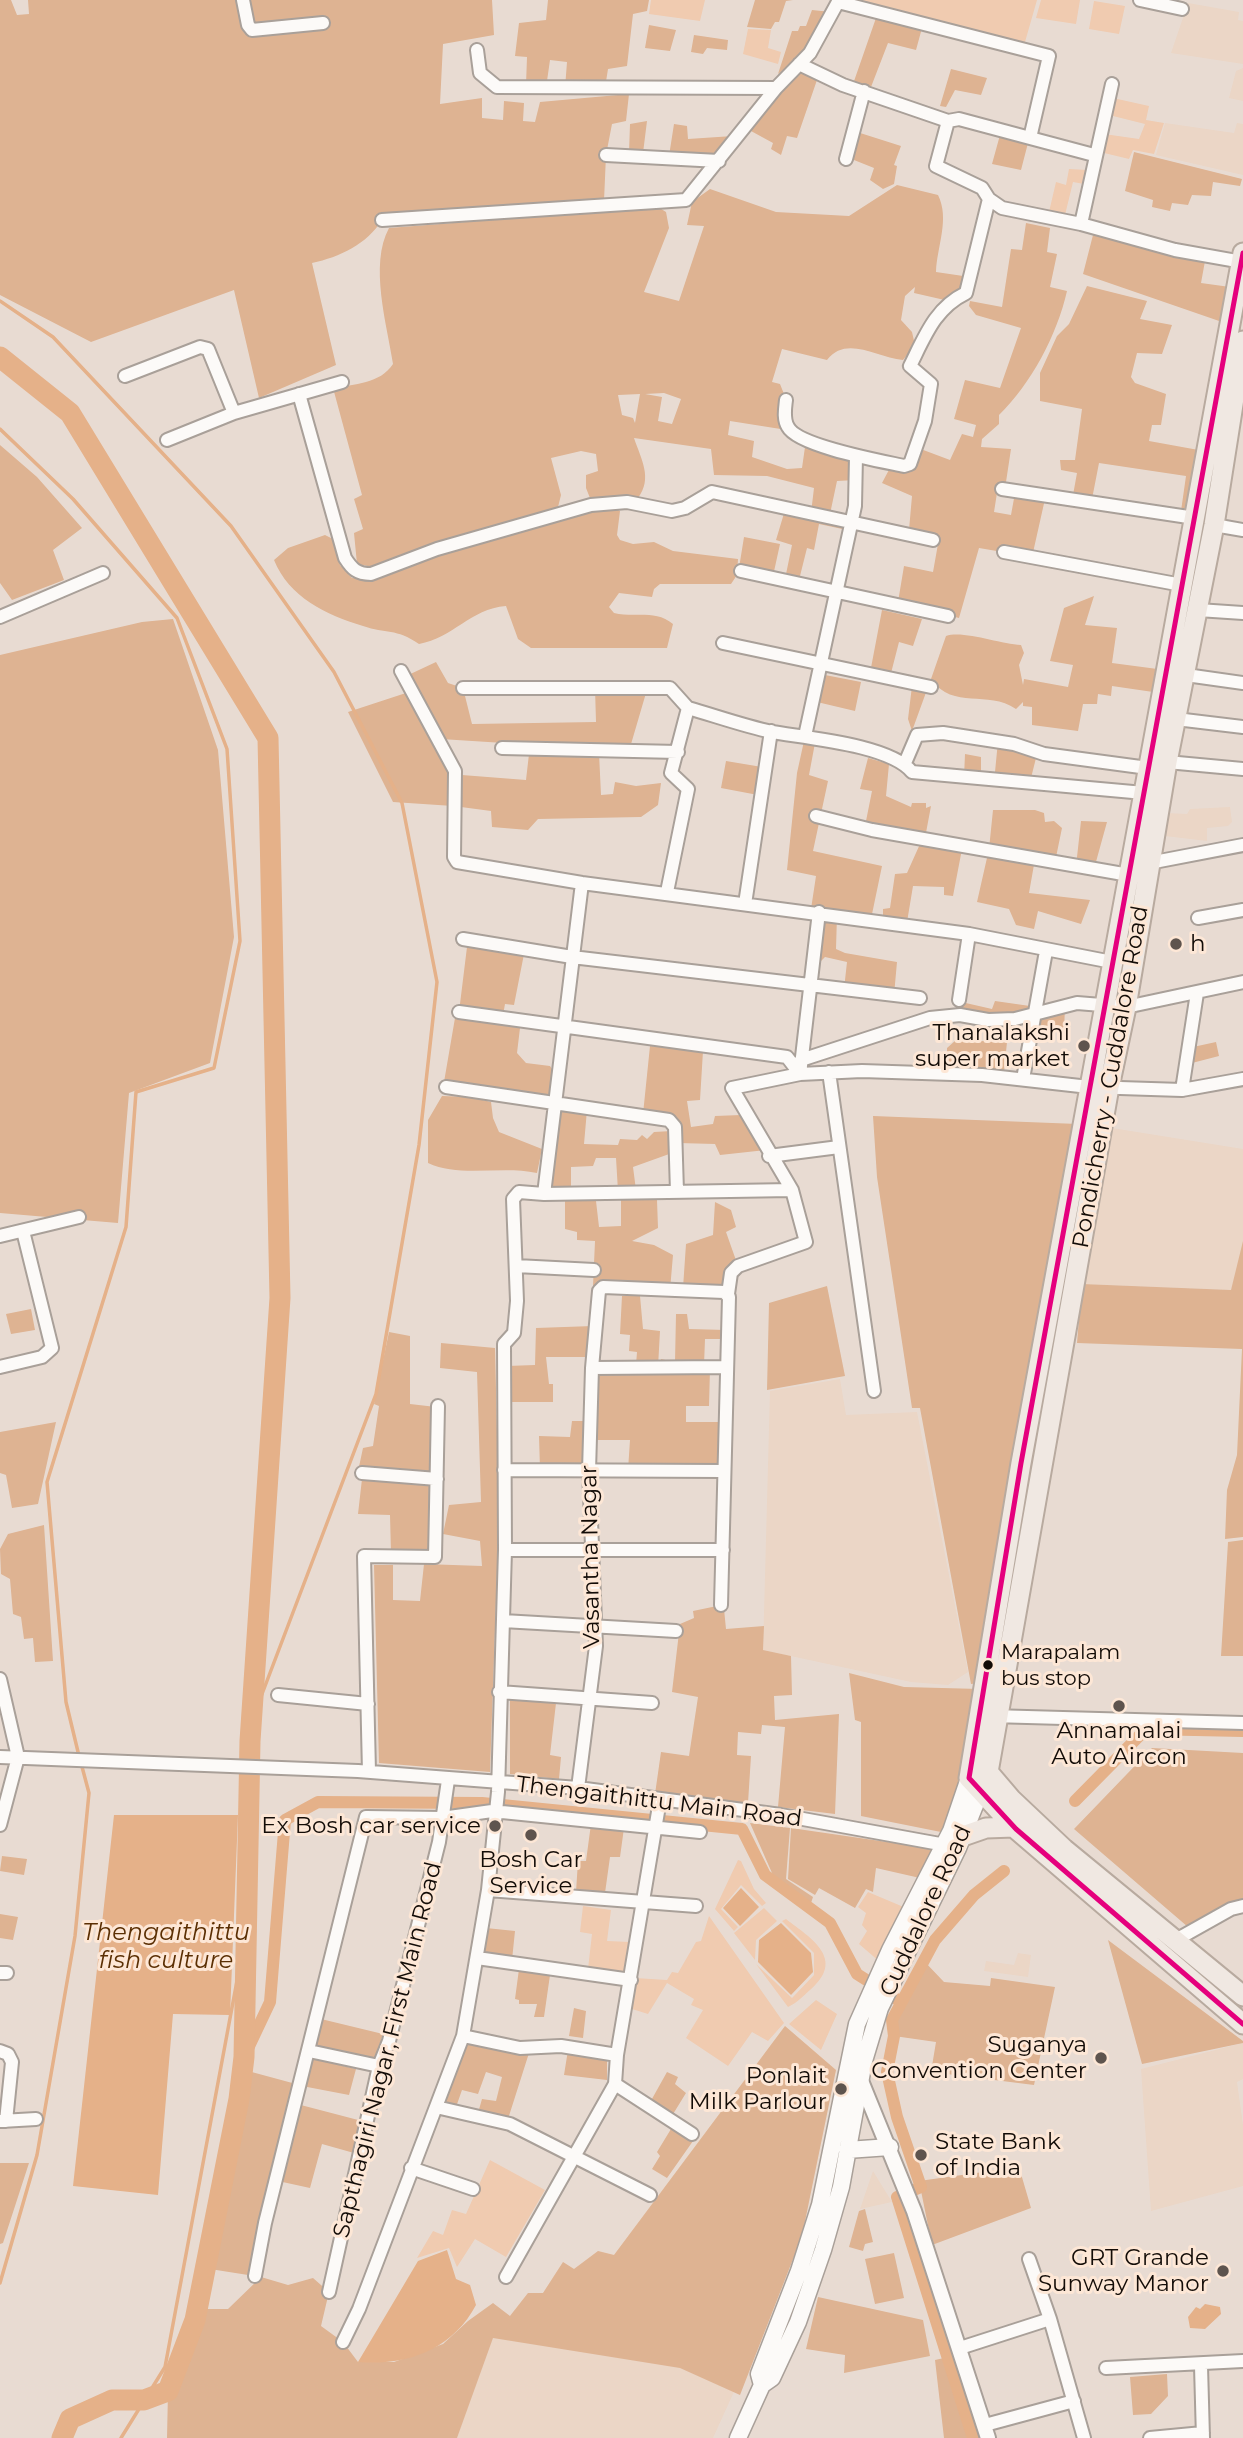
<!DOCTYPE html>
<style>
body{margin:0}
canvas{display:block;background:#e8dbd2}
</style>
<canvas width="1243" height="2438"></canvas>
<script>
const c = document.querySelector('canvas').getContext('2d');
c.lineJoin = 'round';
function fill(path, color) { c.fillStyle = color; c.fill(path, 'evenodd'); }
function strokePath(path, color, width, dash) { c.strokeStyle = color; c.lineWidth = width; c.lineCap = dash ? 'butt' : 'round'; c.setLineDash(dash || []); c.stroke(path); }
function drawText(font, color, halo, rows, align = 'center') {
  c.font = font + ' Montserrat,sans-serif'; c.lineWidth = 6; c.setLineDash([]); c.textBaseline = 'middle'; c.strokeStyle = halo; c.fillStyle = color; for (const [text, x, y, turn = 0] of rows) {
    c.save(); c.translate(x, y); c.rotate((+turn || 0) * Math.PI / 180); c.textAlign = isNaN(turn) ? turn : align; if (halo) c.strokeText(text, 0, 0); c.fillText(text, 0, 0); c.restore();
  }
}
const built = new Path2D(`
 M1188 3 1239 12 1238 20 1243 21V64L1171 53Z
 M1243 68V101L1229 98 1236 71Z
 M1165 123 1234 133 1237 123 1243 124V175L1156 155Z
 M1230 807 1232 822 1228 826 1207 828V841L1165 836 1166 813 1187 814 1190 809Z
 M1112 1128 1243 1149V1245L1231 1290 1082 1284 1101 1152 1108 1151Z
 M840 1379 846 1415 917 1412 968 1672 948 1685 911 1682 763 1650 770 1391Z
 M1018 1953 1031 1955 1028 1977 984 1971 986 1961 1014 1965Z
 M785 2026 836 2070 758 2339 713 2438H457L492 2338 528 2293H543L563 2262 574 2269 598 2251 614 2255Z
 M1243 2043V2079L1237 2082 1243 2125V2186L1151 2211 1141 2069Z
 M873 2171 892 2202 860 2209Z`);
const green = new Path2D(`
 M651 0H705L700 21 649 14Z
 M849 0H1037L1025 42Z
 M1041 0H1080L1076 24 1036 18Z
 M1094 1 1125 6 1119 34 1089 29Z
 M748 29 771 30 768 48 781 52 778 64 743 54Z
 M1113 98 1149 106 1146 120 1164 123 1154 154 1133 150 1129 159 1100 152 1104 134 1139 139 1145 124 1109 115Z
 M1069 169 1087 170 1084 184 1073 182 1065 215 1049 212 1056 182 1066 185Z
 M738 1860 741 1861 754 1889 766 1903 762 1906 741 1885 721 1909 738 1927 734 1931 715 1909Z
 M868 1892 906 1908 880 1962 859 1944 867 1931 862 1925 866 1913 858 1907Z
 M583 1906 611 1910 607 1941 630 1942 625 1975 588 1969 592 1934 580 1932Z
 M764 1908 777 1921 756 1940 755 1960 734 1933Z
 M709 1916 784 2023 768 2041 752 2032 728 2066 686 2038 703 2010 691 2005 694 1999 667 1983 648 2014 632 2009 635 1978 667 1980 672 1972 678 1973 696 1942 701 1941Z
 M786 1919C812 1939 846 1959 810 1990 803 1996 797 2003 788 2007L756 1964 792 1998 814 1975V1953L782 1921Z
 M816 2000 837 2014 821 2050 789 2024Z
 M490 2160 545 2190 506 2257 475 2239 457 2267 449 2248 417 2258 433 2231 443 2235 452 2210 466 2214Z`);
const forest = new Path2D(`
 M0 0H11L17 15 29 14 28 0H492L494 35 443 44 440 104 482 98V118L503 120 504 101 524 103 523 121 535 122 540 102 629 94 626 121 612 124 606 155 604 201 382 220C367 244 340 257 312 263L336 365 259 398 234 290 91 342 0 295Z
 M548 0H649L647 11 633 14 627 66 608 69 605 88H565L567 62 550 60 546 88 526 85 527 57 515 56 519 23 546 20Z
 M755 0H793L786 1 779 22H775L771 29 747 27Z
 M812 10 831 12 807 51 778 74 792 31H798L800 26H806Z
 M876 18 922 28 916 50 888 43 871 87 853 84Z
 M649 25 676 30 670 51 645 48Z
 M694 35 728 40 727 50 707 48 703 54 691 52Z
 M951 69 987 78 981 95 955 90 946 107 940 106Z
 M798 70 817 80 797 138 787 136 781 155 771 149 773 143 751 131 777 91Z
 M647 121 643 153H629L630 124Z
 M674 124 687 126 688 139 733 136 717 158 669 156Z
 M857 132 901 146 894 165 897 166 894 184 883 189 870 180 874 168 849 158Z
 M1000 135 1028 143 1021 170 992 164Z
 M1134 152 1242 179 1240 186 1213 182 1211 196 1192 195 1188 205 1172 203 1170 211 1152 207 1153 200 1125 191Z
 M897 185 938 195C950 219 937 246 936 272L970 277 966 292 949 301 914 293 915 287 905 296 901 320 912 332 915 345 903 360C876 357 846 335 827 360L782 349 772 382 780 384 784 394 787 430 730 421 728 435 754 441 752 457 787 469 802 468 806 440 855 456 856 480 837 481 830 514 811 513 814 488 767 476 714 475 711 449 634 438C641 459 653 478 638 498H590L586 488V475L598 471 596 454 581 451 551 458 561 495 558 507 373 567 357 564 354 533 363 529 354 499 362 495 333 388C354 384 380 384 393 364 387 324 369 265 389 228L658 207 666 212 669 228 644 292 679 301 704 226 687 225 692 202 710 189 776 212 849 216ZM664 393 681 399 672 424 658 421 662 397 645 394ZM640 394 635 423 633 418 622 415 618 395Z
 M1026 223 1050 228 1047 252 1057 254 1050 287 1067 291C1057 335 1031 384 999 415V424L982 439 981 447 1011 449 1006 482 997 493 994 512 1011 515 1015 493 1045 499 1032 557 979 548 959 618 898 602 904 566 933 572 938 544 909 530 912 496 882 483 891 466H907L918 448 950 460 962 434 973 437 976 425 954 419 965 380 1000 388 1021 328 976 315 969 306 970 301 1002 307 1011 249 1022 250Z
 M1093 235 1205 261 1201 283 1230 287 1222 322 1083 274Z
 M1087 286 1147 301 1140 319 1172 325 1162 354 1137 353 1131 377 1135 383 1166 394 1161 425H1152L1149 441 1204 451 1196 515 1181 511 1186 476 1099 463 1092 499 1073 495 1077 473 1061 470 1060 460H1075L1082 409 1040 401V373L1057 336 1069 324Z
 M0 445 37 477 82 528 53 550 64 580 12 600 0 583Z
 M609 506 620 511 617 535 620 540 633 544 654 542 673 551 738 559 737 575 731 584H660L654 589 652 597 619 593 609 607 614 613C635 618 655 609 673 624L667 648H531L518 639 506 606C470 609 453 638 419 644 396 628 386 634 363 626 326 615 289 597 274 560L288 548 325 535 335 540 340 565 352 578 371 577 437 552Z
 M785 510 851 521 847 530 819 524 814 550 807 548 799 580 785 579 792 545 776 540Z
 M744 537 780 544 773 576 739 568Z
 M1094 596 1085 625 1117 628 1112 663 1165 670 1160 693 1112 686 1111 696 1098 694 1097 704H1083L1078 731 1032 725V707L1023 706V702L1016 709C987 689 954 711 931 679L946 636C963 630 1000 644 1021 645L1024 653 1019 665 1023 685 1024 679 1068 687 1073 665 1050 661 1064 608Z
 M882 610 922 619 913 646 899 642 890 677 870 673Z
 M173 619 218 750 234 937 210 1063 129 1093 118 1223 0 1213V655L142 622Z
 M436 662 448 683 463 688 472 724 596 722 595 688 646 693 629 751 441 739 450 770 453 806 393 802 348 712 412 691 404 677Z
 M825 675 861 682 855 711 817 702Z
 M912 686 928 687 912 731 908 719Z
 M804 741 815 743 809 775 828 781 813 851 882 866 871 919 811 909 816 876 787 870 797 773Z
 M998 741 1037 754 1030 782 964 777 965 754 981 757V772H995Z
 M599 753 601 795 613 794 615 782 636 786 661 783 658 805 641 817 538 819 528 830 492 827 491 811 461 807 462 775 526 780 529 754Z
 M868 758 889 764 886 796 911 807 912 803H926V808L931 806 925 838 865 826 872 791 860 789Z
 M726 761 762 767 758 795 721 788Z
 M993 810H1035L1044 813 1045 822 1054 821 1062 828 1055 862 1035 859 1029 893 1090 900 1081 924 1038 911 1034 929 1016 925 1009 909 977 902 989 849Z
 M1081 821 1107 822 1094 869 1076 866Z
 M920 844 962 849 953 896 944 895V887L913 886 907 922 883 917V909L890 908 895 874 907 873Z
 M818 914 837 915 836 949 845 953 897 962 894 995 844 989 847 962 825 957 816 966Z
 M467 947 524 954 514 1005 505 1004 503 1015 459 1012Z
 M957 1001 992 1009 995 1001 1030 1006 1034 1015 956 1014Z
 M1065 1006 1064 1032H1034L1037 1015Z
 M455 1018 520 1028 517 1053 526 1063 550 1066 554 1072 551 1099 444 1082Z
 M956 1040 1007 1042 1004 1072H947V1048Z
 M1216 1042 1219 1056 1192 1063 1193 1047Z
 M650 1046 703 1051 700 1100 687 1101 691 1127 713 1124 715 1116 741 1115 766 1150 720 1155 715 1144 678 1143 674 1125 643 1114Z
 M442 1096 470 1097 491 1102 493 1118 499 1132 542 1149 537 1173C502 1165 460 1178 428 1163V1120Z
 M557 1104 587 1110 584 1144 618 1145 620 1139 637 1140 642 1135 647 1139 654 1132 672 1131V1153L633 1167 636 1190 618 1191 616 1158H596L593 1166 571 1167V1192L547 1194Z
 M873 1116 1078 1124 1065 1172 981 1683 971 1684 920 1408H912L877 1177Z
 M621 1200H657L658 1228 632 1241 654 1245 673 1255 670 1290 593 1286 595 1241 577 1240V1232L565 1229V1201H596L599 1227 621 1226Z
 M715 1202 731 1210 736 1227 726 1232 738 1266 726 1291 683 1288 686 1244 713 1235Z
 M1243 1241V1537L1225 1539 1227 1490 1237 1455 1242 1349 1077 1343 1082 1284 1231 1290Z
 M827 1286 845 1376 767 1390 769 1303Z
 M622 1296H640L643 1329 660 1331 658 1367 636 1365 637 1352 629 1351 630 1335 620 1334Z
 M31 1309 35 1330 11 1334 6 1314Z
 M676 1314H687L689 1329 726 1330V1339H705L704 1365 659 1367 661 1359 675 1362Z
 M593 1326 591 1357H546L549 1384H553V1402H507V1366L535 1365 536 1328Z
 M389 1332 410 1336V1404L436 1407 433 1554 391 1553 390 1515 358 1514 362 1479 357 1476 363 1448 373 1446 379 1406 374 1404Z
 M441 1343 495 1348 499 1514 490 1772 379 1763 374 1565H393V1600L420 1601 424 1564 482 1566 480 1541 443 1534 449 1505 481 1502 477 1372 440 1368Z
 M593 1369H710L709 1406H686V1422H722L721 1468 628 1470 630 1440H591Z
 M572 1421H588L586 1469H540L539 1436 570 1437Z
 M56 1422 38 1504 12 1508 6 1475 0 1473V1432Z
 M44 1525 53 1661 35 1662 33 1638 24 1639 21 1617 13 1614 10 1579 1 1574 0 1549 8 1534Z
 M1243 1540V1656H1221L1228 1542Z
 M717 1606 724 1609 726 1629 764 1626 763 1650 791 1656 792 1695 774 1696 775 1720 839 1714 835 1814 778 1807 785 1727 762 1725 761 1734 738 1732 737 1755 751 1756 748 1803 655 1794 661 1752 689 1756 698 1697 672 1692 680 1624 694 1618 693 1611Z
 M849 1673 904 1687 980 1689 967 1763 941 1832 861 1816V1722L855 1720Z
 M510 1698 556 1703 550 1755 561 1757 559 1779 510 1774Z
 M1152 1748 1243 1753V1901L1188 1927 1074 1829Z
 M750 1823 790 1828 786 1879 813 1897 810 1906 776 1882Z
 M591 1824 624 1828 620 1857H610L605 1893 576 1892 578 1861H586Z
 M791 1828 935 1849 920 1878 876 1868 873 1892 866 1889 855 1908 819 1888 815 1895 788 1879Z
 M2 1856 27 1859 24 1875 0 1871Z
 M0 1914 18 1917 13 1940 0 1938Z
 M486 1928 515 1931 512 1960 480 1957Z
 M1108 1940 1243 2041V2043L1142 2064Z
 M924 1961 944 1982 990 1986 991 1978 1055 1987 1034 2085 931 2072 936 2042 894 2036 892 2020Z
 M519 1969 550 1975 544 2017H534L537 2004H519V2000L515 1999Z
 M574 2008 586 2011 583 2038 569 2036Z
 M321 2019 383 2034 374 2061 314 2047Z
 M785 2026 836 2070 802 2236 740 2395 680 2368 493 2338 457 2438H167L168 2391 204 2309H228L261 2277 288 2285 313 2278 329 2292 321 2326 343 2342 358 2362H394L443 2344 468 2321 493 2303 510 2316 528 2293H543L563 2262 574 2269 598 2251 614 2255Z
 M466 2041 529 2053 508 2119 478 2113 482 2099 496 2101 502 2077 486 2072 478 2094 462 2090 456 2107 441 2105Z
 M568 2050 607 2056V2080L564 2075Z
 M310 2058 356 2069 349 2095 302 2086Z
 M248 2071 296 2084 248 2275 210 2269Z
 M667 2072 678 2077 675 2084 686 2093 670 2119 648 2106Z
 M297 2104 362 2121 354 2153 322 2144 310 2188 278 2181Z
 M671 2129 693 2141 667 2178 652 2169 660 2156 657 2152Z
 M0 2163H29L3 2243 0 2244Z
 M1019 2167 1031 2208 932 2245 919 2181Z
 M865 2209 873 2242 865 2244 863 2251 849 2247 859 2211Z
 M894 2253 904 2298 875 2304 865 2259Z
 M818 2297 923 2320 930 2356 844 2373 845 2355 806 2349Z
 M944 2358 970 2438H944L935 2360Z
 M1167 2374 1168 2396 1151 2414 1133 2415 1130 2377Z`);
const water = new Path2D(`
 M114 1815H238L230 2015 173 2014 158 2195 73 2186Z
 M741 1888 759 1907 740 1926 723 1908Z
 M781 1923 811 1953 813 1972 791 1995 758 1962 759 1940Z
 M447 2250 456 2279 470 2285 476 2305C452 2350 407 2366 358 2362L418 2261Z
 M1205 2304 1220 2307 1221 2314 1205 2329 1190 2328 1188 2317 1196 2307 1200 2309Z`);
const stream = new Path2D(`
 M0 301 53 337 231 526 334 672 402 803 437 982 419 1145 376 1394 243 1744V1762
 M0 429 73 499 177 618 227 749 240 941 214 1068 136 1092 126 1227 47 1482 66 1702 79 1756
 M0 2283 37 2155 75 1936 89 1793 81 1763
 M121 2438 165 2367 239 1970 242 1770`);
const canal = new Path2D(`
 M1075 1801 1146 1729 1243 1731
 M244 2057 270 2002 285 1820 318 1802 482 1803 742 1829 765 1875 830 1923 857 1974 901 2002
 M973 2438 897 2197 921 2187 897 2117 887 2072 894 2036 892 2020 935 1940 974 1895 1004 1871`);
const river = new Path2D(`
 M0 357 70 413 268 738 280 1298 250 1741 244 2057 239 2099 195 2320 168 2391 144 2400H112L70 2419 62 2438`);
const minor = new Path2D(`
 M243 0 248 25 252 30 323 23
 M1140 0 1182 9
 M838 2 1049 56 1030 138 1094 155
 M477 50 480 73 497 87 776 88
 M799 64 843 85 948 121
 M948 121 936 166 982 188 989 199 1002 208 1081 224 1175 250 1243 262
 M948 121 959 119 1030 138
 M606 155 719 161
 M846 159 864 91
 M382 220 686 200 776 88 810 53 839 0
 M1081 224 1112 84
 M125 376 200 347 208 349 234 413
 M299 394 345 558C352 569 357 574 371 574L437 549 591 505 627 502 672 511 685 508 712 492 933 540
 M786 400C785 409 783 419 788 427 798 446 881 461 904 466L910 464 925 421 931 384 910 366C925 336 935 308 966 293L989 199
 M167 440 234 413 342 382
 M1002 489 1195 518
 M1214 525 1243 530
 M1004 552 1182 585
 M741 571 948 616
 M1198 610 1243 613
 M0 617 103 573
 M723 643 931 687
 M401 671 455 771 454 857 457 862 582 883 969 934 1112 962
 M1186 675 1243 683
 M463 688H670L688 708
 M1176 719 1243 727
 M805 736 855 506 856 456
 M502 748 678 752
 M1167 762 1243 769
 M905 763 917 735 943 733 1014 744 1044 754 1148 768
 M816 816 872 830 1129 875
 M1149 863 1243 845
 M667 892 688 789 671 773 688 708C716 716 744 726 772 732 807 738 890 745 912 772L1144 793
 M745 904 771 731
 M1198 918 1243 910
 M463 939 572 957 920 998
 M959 1000 969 934
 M459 1012 787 1057 800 1074 862 1071 982 1075 1089 1087 1182 1090 1243 1079
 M801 1060 930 1018 960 1015 988 1020 1015 1019 1077 1003 1126 1007 1243 982
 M829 1072 874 1391
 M1023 1079 1046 951
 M446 1087 669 1120 675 1127 677 1192
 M1182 1090 1197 993
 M769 1156 839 1147
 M544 1194 792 1190
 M0 1236 79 1217
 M516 1266 594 1270
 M728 1294 731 1273 738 1266 806 1242 792 1190 732 1088 800 1074 819 912
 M0 1367 42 1357 52 1348 23 1231
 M592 1368 727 1367
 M504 1470 724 1471
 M362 1473 437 1479
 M505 1550H723
 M503 1621 676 1631
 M0 1679 18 1757 0 1825
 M499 1692 652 1703
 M278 1695 368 1704
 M991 1716 1243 1723
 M0 1757 358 1771 578 1788 781 1815 951 1846
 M369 1772 364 1556 435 1557 438 1406
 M578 1788 596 1646 589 1471 592 1368 599 1291 603 1287 724 1292 729 1297 721 1605
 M488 1890 696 1906
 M1174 1941 1231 1909 1243 1906
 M477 1958 631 1980
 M0 1973H7
 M463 2036 520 2048 561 2046 617 2055
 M0 2051 8 2054 12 2062 6 2121
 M309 2051 379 2066
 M615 2084 692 2134
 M436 2107 510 2124 650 2195
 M1 2121 36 2119
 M411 2168 473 2189
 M1029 2259 1050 2319 1084 2438
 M255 2276 265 2223 366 1817 442 1818 492 1811 700 1832
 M506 2277 615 2084 617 2055 660 1800
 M329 2292 379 2066 389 2041 439 1842 448 1780
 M343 2342 359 2309 463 2036 488 1890 498 1792 505 1550 504 1344 514 1333 517 1301 513 1199 519 1192 544 1194 582 883
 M960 2348 1050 2319
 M1201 2366 1203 2438
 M1106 2368 1243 2361
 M985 2425 1074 2401
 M1150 2438 1203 2433`);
const tertiary = new Path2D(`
 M859 2076 914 2211 988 2438`);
const secondary = new Path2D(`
 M847 2150 890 2147
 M762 2385 759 2374 799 2271 820 2205 857 2024 890 1950 951 1831 969 1778
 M738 2438 762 2385 772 2378 798 2322 823 2250 841 2187 864 2061 880 2008 958 1848 985 1780`);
const trunk = new Path2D(`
 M1243 253 1021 1463 969 1778 1016 1829 1243 2024
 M1243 341 1214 525 1167 762 1126 1007 1109 1087 988 1772 1011 1799 1064 1849 1243 1996
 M963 1836 986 1828 1014 1827`);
const bus1 = new Path2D(`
 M1243 253 1021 1463 969 1778 1016 1829 1243 2024`);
const markers = [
 [1176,944,7,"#5e544e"],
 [1084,1046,7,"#5e544e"],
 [988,1665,6,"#130c07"],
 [1119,1706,7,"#5e544e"],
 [495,1826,7,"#5e544e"],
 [531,1835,7,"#5e544e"],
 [1101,2058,7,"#5e544e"],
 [841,2089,7,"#5e544e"],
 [921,2155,7,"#5e544e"],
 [1223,2271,7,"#5e544e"]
];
const busNames = [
 ["Marapalam",1001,1653],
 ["bus stop",1001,1679]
];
const poiNames = [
 ["h",1190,944,"left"],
 ["Thanalakshi",1070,1033],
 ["super market",1070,1059],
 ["Annamalai",1119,1731,"center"],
 ["Auto Aircon",1119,1757,"center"],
 ["Ex Bosh car service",481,1826],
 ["Bosh Car",531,1860,"center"],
 ["Service",531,1886,"center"],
 ["Suganya",1087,2045],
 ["Convention Center",1087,2071],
 ["Ponlait",827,2076],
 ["Milk Parlour",827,2102],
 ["State Bank",935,2142,"left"],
 ["of India",935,2168,"left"],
 ["GRT Grande",1209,2258],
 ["Sunway Manor",1209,2284]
];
const streetNames = [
 ["Pondicherry - Cuddalore Road",1111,1077,-80],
 ["Vasantha Nagar",591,1557,-91],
 ["Thengaithittu Main Road",659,1802,7],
 ["Cuddalore Road",926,1911,-65],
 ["Sapthagiri Nagar, First Main Road",388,2050,-76]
];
const waterNames = [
 ["Thengaithittu",166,1933],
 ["fish culture",166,1961]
];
fill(built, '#ebd6c6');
fill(green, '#f0cbb0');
fill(forest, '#deb392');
fill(water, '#e5b189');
strokePath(stream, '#e5b189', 3.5);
strokePath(canal, '#e5b189', 12);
strokePath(river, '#e5b189', 21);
strokePath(minor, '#a9a099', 16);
strokePath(tertiary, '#a9a099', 18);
strokePath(secondary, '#a9a099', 19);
strokePath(trunk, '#b8aa9f', 23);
strokePath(minor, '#fcfaf8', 12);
strokePath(tertiary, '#fcfaf8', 14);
strokePath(secondary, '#fcfaf8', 16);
strokePath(trunk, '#f0e8e2', 19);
strokePath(bus1, '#e5007d', 5);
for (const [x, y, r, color] of markers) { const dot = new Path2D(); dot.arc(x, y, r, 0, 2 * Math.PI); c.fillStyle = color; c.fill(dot); strokePath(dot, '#fde7d6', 2.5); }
drawText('21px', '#130c07', '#fde7d6', busNames, 'left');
drawText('23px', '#130c07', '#fde7d6', poiNames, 'right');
drawText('23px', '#130c07', '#fde7d6', streetNames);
drawText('italic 24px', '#5b2f03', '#fde7d6', waterNames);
</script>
